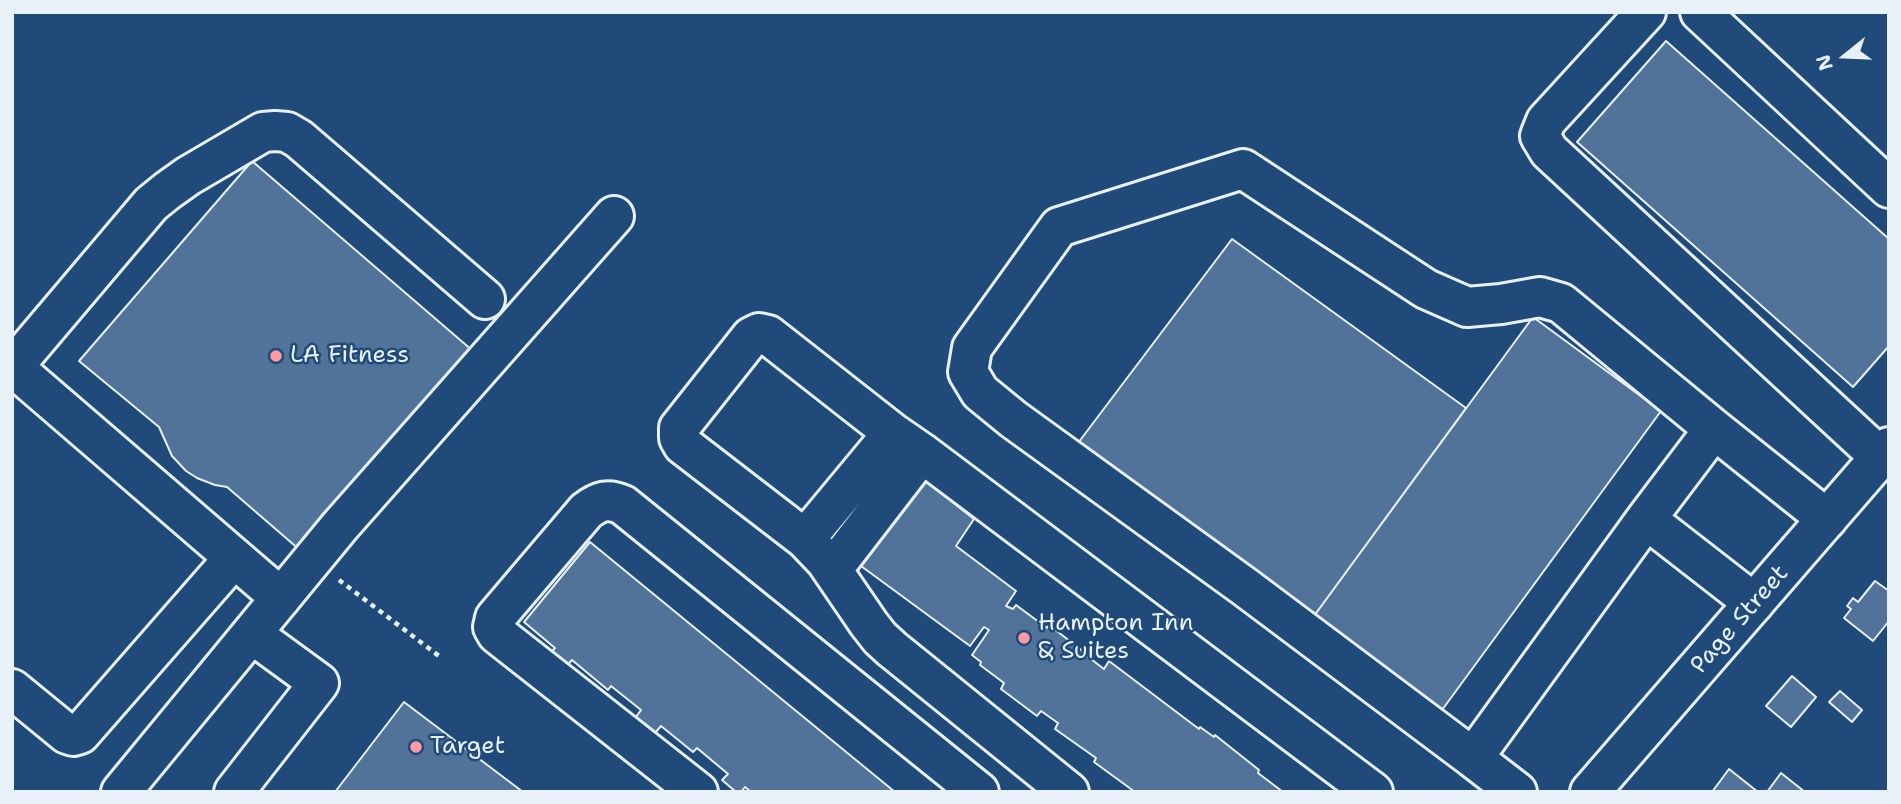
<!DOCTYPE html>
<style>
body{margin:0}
#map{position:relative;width:1901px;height:804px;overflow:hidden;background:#1f4a7a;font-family:"Shantell Sans",sans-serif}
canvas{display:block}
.frame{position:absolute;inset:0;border:14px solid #e8f1f8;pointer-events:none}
.north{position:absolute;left:1810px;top:21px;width:70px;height:70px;-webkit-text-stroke:5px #1f4a7a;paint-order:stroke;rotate:252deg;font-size:19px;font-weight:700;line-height:28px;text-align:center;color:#e8f1f8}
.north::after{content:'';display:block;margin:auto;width:24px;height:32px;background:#e8f1f8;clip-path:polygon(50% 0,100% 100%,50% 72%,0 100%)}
</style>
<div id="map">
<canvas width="1901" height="804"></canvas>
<div class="frame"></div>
<div class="north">N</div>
</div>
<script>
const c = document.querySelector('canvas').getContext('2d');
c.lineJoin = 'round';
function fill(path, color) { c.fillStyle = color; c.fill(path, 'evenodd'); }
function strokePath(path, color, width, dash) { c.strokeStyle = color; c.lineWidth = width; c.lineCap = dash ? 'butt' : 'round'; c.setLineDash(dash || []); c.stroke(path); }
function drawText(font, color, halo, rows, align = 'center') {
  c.font = font + ' "Shantell Sans",sans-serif'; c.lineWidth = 5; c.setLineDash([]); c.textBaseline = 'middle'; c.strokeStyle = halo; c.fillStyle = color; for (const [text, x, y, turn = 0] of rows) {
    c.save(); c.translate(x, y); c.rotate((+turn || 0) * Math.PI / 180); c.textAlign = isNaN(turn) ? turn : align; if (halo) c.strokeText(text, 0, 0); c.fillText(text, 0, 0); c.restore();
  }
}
const building = new Path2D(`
 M1666 41 1889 239V346L1853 387 1577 142Z
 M252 161 473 351 301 551 227 487 215 485 197 478 186 471 172 456 159 427 79 361Z
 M1232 239 1466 408 1311 620 1072 451Z
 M1533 317 1661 411 1434 721 1306 627Z
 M923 479 974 519 956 546 1016 591 1006 606 1013 609 1016 605 1047 628 1049 625 1084 652 1083 653 1104 669 1109 661 1199 729 1200 727 1214 737 1215 735 1259 770 1258 773 1283 792H1135L1094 762 1096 758 1055 729 1058 723 1041 711 1037 716 1001 689 1004 683 980 665 981 662 972 655 989 630 984 627 970 646 861 566 870 553 837 527 861 494Z
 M590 542 895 792H751L745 787 741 792H736L722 780 728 774 697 748 693 752 661 726 655 733 636 717 641 710 611 686 608 690 572 660 566 667 550 653 555 648 524 622Z
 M1875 581 1889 591V621L1873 641 1844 618 1851 609 1847 606 1853 598 1858 602Z
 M1792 676 1816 697 1791 727 1766 706Z
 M1840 691 1862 710 1852 722 1829 702Z
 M404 702 523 792H335Z
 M1729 769 1758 792H1712Z
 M1781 773 1805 792H1767Z`);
const path = new Path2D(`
 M339 580 439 656`);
const minor = new Path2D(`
 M1646 12 1546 121 1540 136 1549 151 1880 457
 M1700 12 1889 188
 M1646 519 1754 603
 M805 539 893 433
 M832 570 922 453
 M281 598 13 367 151 204 167 191 188 176 263 132 275 131 287 132 299 139 485 299
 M12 689 67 734 73 736 80 734 234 558
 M1473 758 1245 587 1013 419 980 392 968 372 972 348 1059 227 1243 169 1426 289 1467 307 1501 304 1540 297 1561 303 1714 429 1827 519
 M121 792 340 526 614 216
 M234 792 319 683 252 634
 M698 792 497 634 493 627 495 618 586 511C599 501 608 498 623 505L979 792
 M1069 792 892 649 880 638 869 624 826 561 805 539 683 445 679 438V428L751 337 759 333 768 335 893 433 922 453 1373 792
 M1517 792 1473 758 1646 519 1714 429`);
const major = new Path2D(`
 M1590 792 1889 447`);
const markers = [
 [276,356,7,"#ff9aa2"],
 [1024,638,7,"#ff9aa2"],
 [416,747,7,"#ff9aa2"]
];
const poiNames = [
 ["LA Fitness",290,356],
 ["Hampton Inn",1038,624],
 ["& Suites",1038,652],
 ["Target",430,747]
];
const streetNames = [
 ["Page Street",1740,620,-49]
];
fill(building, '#517399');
strokePath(building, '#e8f1f8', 2);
strokePath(minor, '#e8f1f8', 44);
strokePath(major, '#e8f1f8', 44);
strokePath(path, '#e8f1f8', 4.5, [5, 5]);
strokePath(minor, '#1f4a7a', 38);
strokePath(major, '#1f4a7a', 38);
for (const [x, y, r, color] of markers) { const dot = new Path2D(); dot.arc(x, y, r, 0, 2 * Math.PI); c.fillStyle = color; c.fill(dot); strokePath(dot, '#1f4a7a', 2.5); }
drawText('24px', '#e8f1f8', '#1f4a7a', poiNames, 'left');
drawText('24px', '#e8f1f8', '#1f4a7a', streetNames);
</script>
